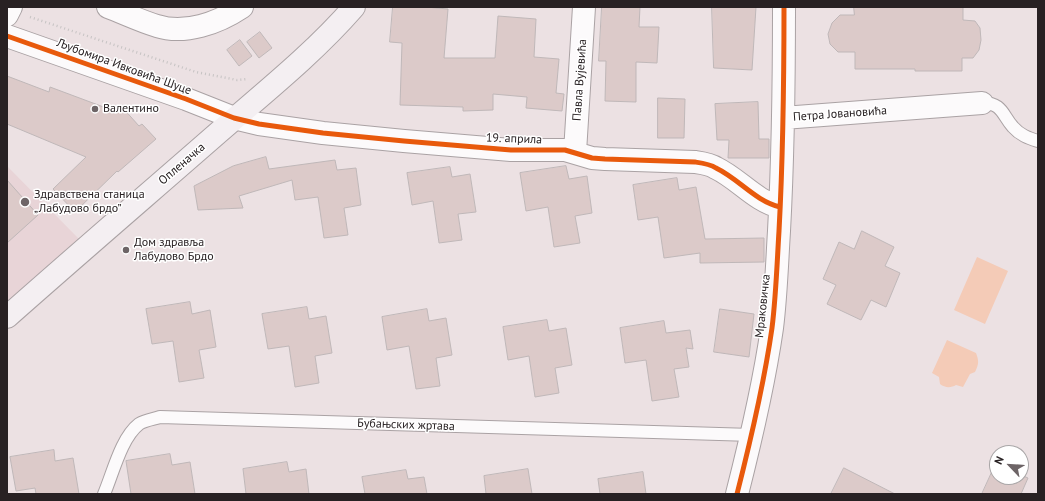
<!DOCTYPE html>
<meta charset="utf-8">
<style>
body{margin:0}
#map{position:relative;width:1045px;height:501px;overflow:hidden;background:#ece1e3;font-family:"PT Sans",sans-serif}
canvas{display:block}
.frame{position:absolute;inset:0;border:8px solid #282123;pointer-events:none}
.north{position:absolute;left:989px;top:445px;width:40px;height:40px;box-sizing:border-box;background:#fff;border:1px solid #a9a6a7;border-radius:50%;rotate:295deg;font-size:11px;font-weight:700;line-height:16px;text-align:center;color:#282123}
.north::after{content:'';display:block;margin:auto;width:14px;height:18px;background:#6d6466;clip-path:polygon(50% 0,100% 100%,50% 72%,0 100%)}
</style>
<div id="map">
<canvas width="1045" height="501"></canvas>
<div class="frame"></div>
<div class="north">N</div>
</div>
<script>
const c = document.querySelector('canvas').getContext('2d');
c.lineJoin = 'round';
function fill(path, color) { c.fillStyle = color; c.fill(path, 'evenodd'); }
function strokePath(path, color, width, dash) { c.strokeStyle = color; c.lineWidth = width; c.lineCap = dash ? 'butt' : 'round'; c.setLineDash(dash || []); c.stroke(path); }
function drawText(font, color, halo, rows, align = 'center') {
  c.font = font + ' "PT Sans",sans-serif'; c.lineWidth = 3; c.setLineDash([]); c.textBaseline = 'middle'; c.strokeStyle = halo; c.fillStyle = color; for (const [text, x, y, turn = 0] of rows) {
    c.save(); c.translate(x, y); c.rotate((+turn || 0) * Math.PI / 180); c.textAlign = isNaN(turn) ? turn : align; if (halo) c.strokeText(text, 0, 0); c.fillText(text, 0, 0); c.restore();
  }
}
const built = new Path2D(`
 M7 166 79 239 7 302Z`);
const green = new Path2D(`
 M977 257 1008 271 985 324 954 310Z
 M947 340 976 353C979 361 979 364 975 372L970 374 963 387 956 385C951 388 945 388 940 384L939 377 932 373Z`);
const building = new Path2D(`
 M393 7H426L448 9 444 58H495L498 16 536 19 534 57 559 59 556 93 564 94 562 111 526 108 527 97 493 94V110L463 111V107L400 105 402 43 390 42Z
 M602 7H640L639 27H659L657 63 636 62V102L605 101 606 61H599Z
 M712 7H756L752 70 714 68Z
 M854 7H963V20L975 21 980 28 981 40 979 50 973 58H962V71H915V69H855V52H838L830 44 828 34 832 23 840 15H854Z
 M260 32 272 48 259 58 247 42Z
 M240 40 252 56 239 66 227 50Z
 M7 76 49 92 50 87 117 112 122 107 139 126 142 124 156 139 118 172 117 171 75 212 53 189 86 157 7 124Z
 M658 98 685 99 684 138H658Z
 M758 102 759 139H769V158H728L729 140H717L715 104Z
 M266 157 269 169 335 160 337 170 356 168 361 205 344 208 348 235 324 238 318 197 295 200 292 180 239 196 243 208 198 210 194 186 233 166Z
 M566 166 569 179 587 176 592 213 575 216 580 243 554 247 548 207 526 211 520 173Z
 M450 167 452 177 470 174 476 212 458 214 462 240 439 243 433 201 412 205 407 173Z
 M677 178 679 190 696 187 705 239 764 238V262L700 263V253L664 258 658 217 638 220 633 185Z
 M7 180 38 215 7 243Z
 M862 231 894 247 885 266 900 273 886 307 871 300 861 320 827 304 836 285 823 279 839 242 854 249Z
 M190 302 192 314 210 310 216 347 199 350 204 378 179 382 173 341 152 344 146 309Z
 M307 307 309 319 326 316 332 353 315 356 319 383 295 387 289 346 268 349 262 314Z
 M427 309 429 321 446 318 452 355 436 358 440 386 416 389 409 346 387 350 382 317Z
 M720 309 754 314 749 357 714 352Z
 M547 320 549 331 566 328 572 365 555 368 559 393 535 397 529 356 508 360 503 327Z
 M664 321 666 333 690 330 693 349 686 348 689 367 674 369 679 397 652 401 646 360 625 363 620 328Z
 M54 450 55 461 73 458 79 494H36L35 488 16 491 10 457Z
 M170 454 172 465 190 462 195 494H131L126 461Z
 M287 462 289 472 306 469 309 494H246L243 469Z
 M996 463 997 477H1021V475L1028 478 1021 494H982Z
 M844 468 895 494H831Z
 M528 469 532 494H486L484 476Z
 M406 470 408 479 424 477 427 494H365L362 477Z
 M643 472 646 494H600L598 479Z`);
const path = new Path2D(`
 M30 17 196 72 237 80 247 79`);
const lane = new Path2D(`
 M982 103C1003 103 1002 115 1013 127 1020 135 1028 138 1038 141
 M104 494C113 473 121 438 139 424 145 420 154 419 160 417L752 435`);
const street = new Path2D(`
 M108 7C124 13 140 21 157 26 185 35 218 23 242 7
 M7 15 11 7
 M7 36 186 99 234 118 259 124 323 133 404 141 511 150H565L592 158 605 159 695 162C702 163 710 164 716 168 739 179 755 201 780 207
 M783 118 982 103
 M575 152 584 7
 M737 494C751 439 764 384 772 328 776 296 777 263 779 231 783 157 784 82 784 7`);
const secondary = new Path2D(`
 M7 317C77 255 148 194 219 132 265 92 314 53 354 7`);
const cycleway = new Path2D(`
 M7 36 186 99 234 118 259 124 323 133 404 141 511 150H565L592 158 605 159 695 162C702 163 710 164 716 168 739 179 755 201 780 207
 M737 494C751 439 764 384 772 328 776 296 777 263 779 231 783 157 784 82 784 7`);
const markers = [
 [95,109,4,"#6d6466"],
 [25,202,5,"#6d6466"],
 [126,250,4,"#6d6466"]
];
const streetNames = [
 ["Љубомира Ивковића Шуце",124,67,20],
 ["Павла Вујевића",580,80,-86],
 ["Петра Јовановића",840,114,-4],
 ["19. априла",514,139,2],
 ["Опленачка",182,164,-41],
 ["Мраковичка",763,306,-84],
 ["Бубањских жртава",406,425,2]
];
const poiNames = [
 ["Валентино",103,109],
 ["Здравствена станица",34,195],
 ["„Лабудово брдо”",34,209],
 ["Дом здравља",134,243],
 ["Лабудово Брдо",134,257]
];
fill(built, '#e8d4d7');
fill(green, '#f4cbb7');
fill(building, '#dccac9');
strokePath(building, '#bfb7b8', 1);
strokePath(lane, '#aaa2a4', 14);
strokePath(street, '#aaa2a4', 24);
strokePath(secondary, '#aaa2a4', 24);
strokePath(path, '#c6c3c3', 2.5, [1, 3]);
strokePath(lane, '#fcfafb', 12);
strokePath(street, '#fcfafb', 22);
strokePath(secondary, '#f4eff2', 22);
strokePath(cycleway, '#e8590c', 5);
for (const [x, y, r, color] of markers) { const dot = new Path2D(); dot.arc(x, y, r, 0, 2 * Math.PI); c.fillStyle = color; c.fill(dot); strokePath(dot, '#fff', 1.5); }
drawText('12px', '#282123', '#fff', streetNames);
drawText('12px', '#282123', '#fff', poiNames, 'left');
</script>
